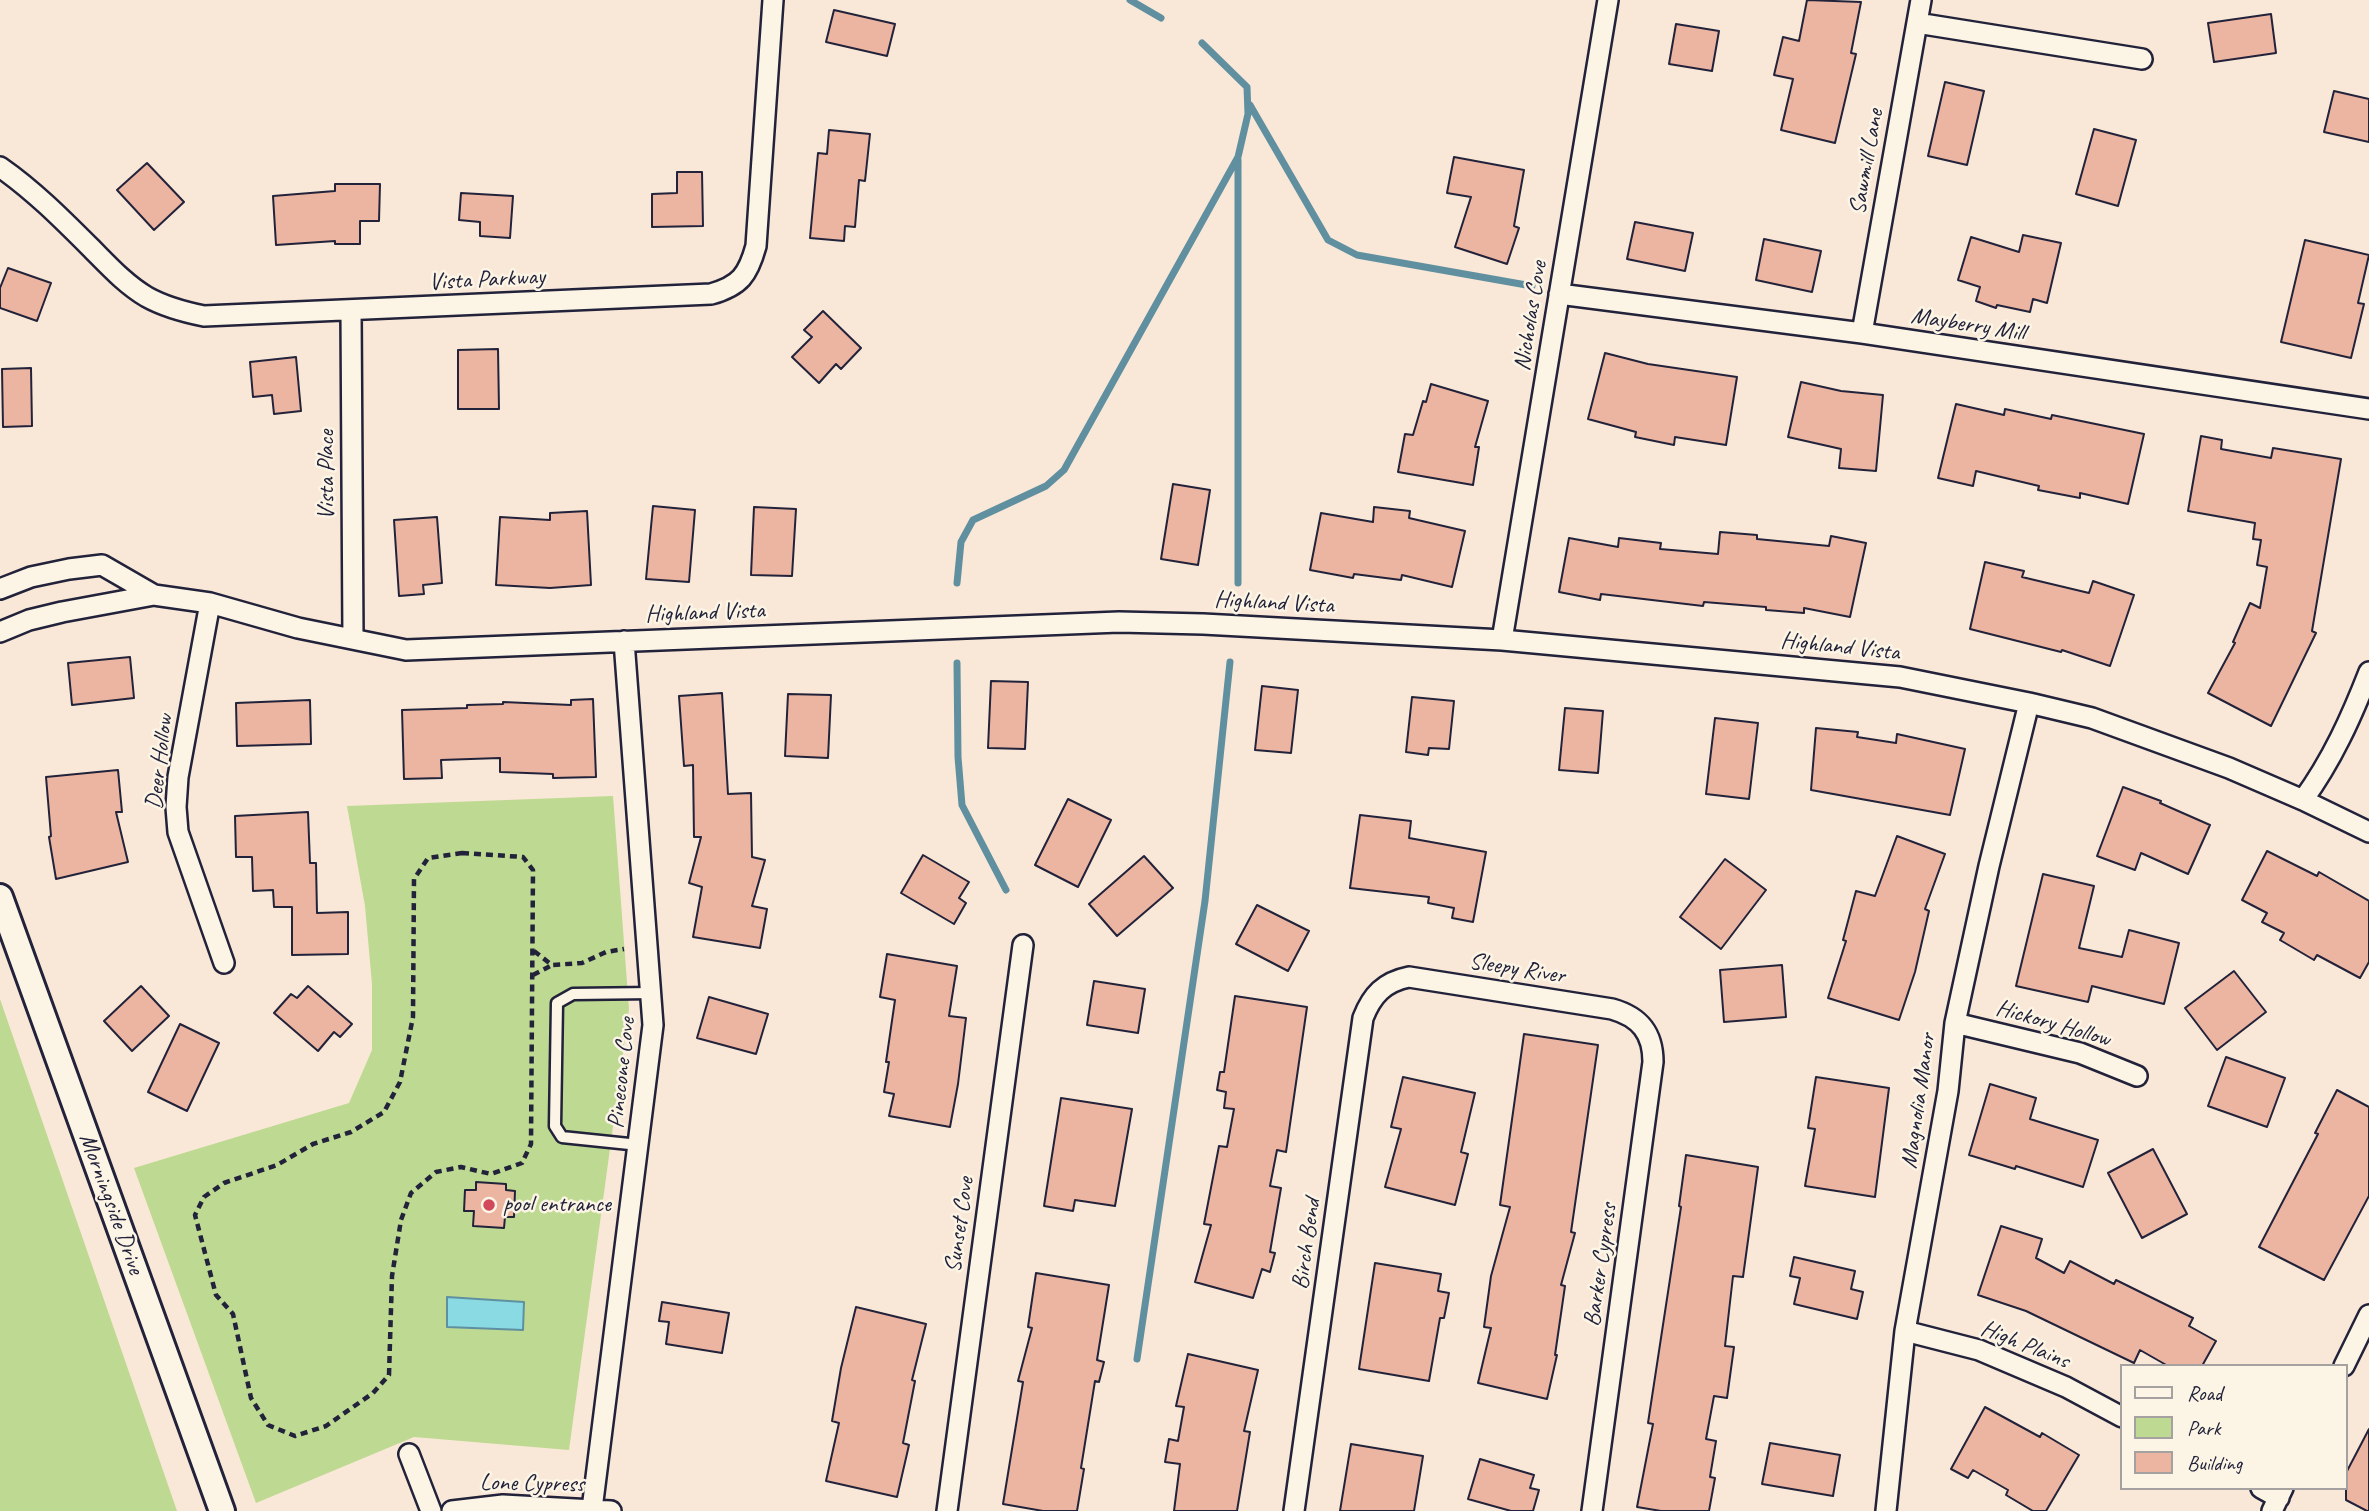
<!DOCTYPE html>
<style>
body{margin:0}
#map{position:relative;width:2369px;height:1511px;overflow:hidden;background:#f9e8d7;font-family:Caveat,sans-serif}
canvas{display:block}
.legend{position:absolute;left:2120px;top:1364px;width:228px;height:126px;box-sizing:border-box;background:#fcf5e5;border:2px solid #a5a1a1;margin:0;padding:9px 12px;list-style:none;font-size:21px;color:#22223b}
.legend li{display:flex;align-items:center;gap:14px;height:35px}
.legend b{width:35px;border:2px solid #a5a1a1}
</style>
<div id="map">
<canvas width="2369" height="1511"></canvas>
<ul class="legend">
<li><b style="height:9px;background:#fcf5e5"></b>Road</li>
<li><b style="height:19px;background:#bed991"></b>Park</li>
<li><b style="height:19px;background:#ecb5a1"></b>Building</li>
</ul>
</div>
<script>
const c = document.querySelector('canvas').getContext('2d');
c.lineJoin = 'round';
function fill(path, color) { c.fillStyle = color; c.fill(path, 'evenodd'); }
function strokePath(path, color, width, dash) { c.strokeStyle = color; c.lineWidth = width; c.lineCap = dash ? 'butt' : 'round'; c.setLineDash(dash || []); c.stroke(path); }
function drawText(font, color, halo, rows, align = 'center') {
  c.font = font + ' Caveat,sans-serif'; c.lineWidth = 5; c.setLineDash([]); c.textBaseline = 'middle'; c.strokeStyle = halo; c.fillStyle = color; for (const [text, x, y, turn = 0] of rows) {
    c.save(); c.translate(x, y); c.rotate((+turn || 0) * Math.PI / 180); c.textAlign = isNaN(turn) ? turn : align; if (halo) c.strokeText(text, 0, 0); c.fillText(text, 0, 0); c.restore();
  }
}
const green = new Path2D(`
 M613 796 629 1009 569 1450 414 1437 256 1503 134 1168 349 1103 372 1050V984L365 906 347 806Z
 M0 999 177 1511H0Z`);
const water = new Path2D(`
 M447 1297 524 1302 523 1330 447 1327Z`);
const stream = new Path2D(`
 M1130 0 1161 18
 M1250 105 1328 240 1357 255 1532 286
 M957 583 961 542 973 520 1046 486 1064 470 1238 157 1248 114 1247 87 1202 43
 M1238 583V160
 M957 663 958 757 962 805 1006 890
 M1137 1359 1205 901 1230 662`);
const building = new Path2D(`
 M1807 0 1861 2 1851 53 1856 54 1835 143 1781 130 1793 79 1774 75 1783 37 1799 41Z
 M834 10 895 24 887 56 826 42Z
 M2271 14 2276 53 2214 62 2208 23Z
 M1676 24 1719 31 1712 71 1669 64Z
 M1945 82 1984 91 1967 165 1928 156Z
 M2334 91 2369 99V142L2324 132Z
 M2094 129 2136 140 2118 206 2076 194Z
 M829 130 870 134 865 181 859 180 855 227 845 226 844 241 810 238 818 153 827 154Z
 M1454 157 1524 170 1514 226 1519 228 1507 264 1455 247 1471 197 1447 193Z
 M147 163 184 202 154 230 117 190Z
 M677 172H702L703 226 652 227V194L677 193Z
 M335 184H380L379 221H360V244H335V241L276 245 273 196 335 191Z
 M461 193 513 196 510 238 480 236V222L459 220Z
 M1635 222 1693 233 1685 271 1627 259Z
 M2023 235 2061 243 2047 303 2033 299 2030 312 1997 305 1996 308 1976 301 1980 287 1958 280 1971 237 2019 252Z
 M1764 239 1821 251 1812 292 1756 280Z
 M2305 240 2369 255 2358 303 2364 304 2351 358 2281 342Z
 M8 268 51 283 37 321 0 308V288Z
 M823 311 861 348 841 369 836 364 819 383 792 357 812 337 804 330Z
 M498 349 499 409H458V350Z
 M1605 353 1648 364 1737 377 1726 445 1675 437 1674 445 1635 437 1636 432 1588 419Z
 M296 357 301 411 274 414 272 395 253 397 250 362Z
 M31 368 32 426 3 427 2 369Z
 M1801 382 1841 391 1883 395 1876 471 1839 468 1841 449 1788 437Z
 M1431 384 1488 401 1475 447H1479L1473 485 1398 472 1405 434 1413 435 1423 401 1426 402Z
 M1956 404 2004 415 2005 409 2051 419 2052 415 2144 434 2128 504 2080 493V498L2038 490 2039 486 1976 471 1973 486 1938 478Z
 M2201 436 2222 440 2221 449 2271 458 2273 448 2341 459 2312 631 2316 633 2271 726 2208 693 2235 643 2233 642 2250 603 2260 608 2267 567 2257 565 2261 540 2253 539 2255 523 2188 511Z
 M1173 484 1210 490 1198 565 1161 559Z
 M653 506 695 510 689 582 646 579Z
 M754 507 796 509 792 576 751 575Z
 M1374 507 1410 511 1409 518 1465 531 1452 587 1402 575 1401 580 1354 574 1353 578 1310 570 1321 513 1373 522Z
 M587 511 591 585 550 588 496 585 500 517 550 520V513Z
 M437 517 442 583 423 585 424 594 399 596 394 520Z
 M1720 532 1757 535V539L1829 546 1831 536 1866 543 1850 617 1804 608V613L1766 610V607L1704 602 1703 606 1601 594 1600 600 1559 592 1569 538 1618 547 1619 538 1661 543 1660 549 1718 554Z
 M1985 562 2024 571 2022 577 2089 593 2093 581 2134 595 2110 666 2062 650 2061 652 1970 629Z
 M130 657 134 698 72 705 68 663Z
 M991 681 1028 682 1025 749 988 748Z
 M1262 686 1298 690 1291 753 1255 750Z
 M722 693 728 794 751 793 752 857 765 860 752 906 767 909 760 948 693 937 702 887 689 883 701 837H694L693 765 684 766 679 696Z
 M788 694 831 695 828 758 785 756Z
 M1412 697 1454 701 1449 749 1429 748 1428 755 1406 752Z
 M593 699 596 777 553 778V774L500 772V758L441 760 442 778 404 779 402 710 467 708V705L503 704V702L571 705V700Z
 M310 700 311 744 237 746 236 703Z
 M1565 708 1603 711 1598 773 1559 770Z
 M1715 718 1758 723 1749 799 1706 794Z
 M1816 728 1858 732 1857 737 1896 743 1897 734 1965 749 1950 815 1811 790Z
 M118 770 122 812H116L128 862 56 879 49 837 51 836 46 777Z
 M2123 787 2161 801 2160 803 2210 825 2188 874 2141 853 2135 870 2097 856Z
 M1068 799 1111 820 1078 887 1035 865Z
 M308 812 310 863H316L317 913 348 912V954L292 955V907H274L273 890 253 891 252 857H236L235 816Z
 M1360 815 1411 821 1409 838 1486 852 1473 922 1452 918 1454 908 1428 903 1429 897 1350 888Z
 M1897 836 1945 854 1925 909 1929 911 1915 972 1899 1020 1828 998 1846 941 1843 940 1856 891 1875 896Z
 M2267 851 2317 876 2319 872 2369 901V962L2360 978 2317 955 2314 960 2280 940 2284 933 2262 922 2267 913 2242 900Z
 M923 855 969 882 959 898 966 903 954 924 901 893Z
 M1144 856 1173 888 1117 936 1089 904Z
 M1725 859 1766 890 1721 949 1680 917Z
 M2043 874 2094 886 2079 948 2122 957 2129 930 2179 943 2164 1004 2092 986 2088 1002 2016 986Z
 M1257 905 1309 931 1288 971 1236 944Z
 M887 954 957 966 949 1016 966 1018 958 1084 950 1127 889 1116 894 1094 884 1092 889 1062H886L895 1000 880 997Z
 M1782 965 1786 1017 1724 1022 1720 970Z
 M2234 971 2266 1012 2217 1050 2185 1008Z
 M1094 981 1145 989 1138 1033 1087 1025Z
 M141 986 169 1016 132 1051 104 1021Z
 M308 986 352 1024 340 1037 334 1032 318 1051 274 1013 291 994 297 998Z
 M1235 996 1307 1007 1286 1152 1277 1150 1270 1186 1281 1188 1270 1252 1275 1253 1270 1272 1262 1269 1253 1298 1195 1282 1211 1225 1204 1224 1219 1146 1227 1147 1234 1109 1224 1108 1226 1092 1217 1090 1220 1072H1224Z
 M709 997 768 1014 756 1054 697 1038Z
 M180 1024 219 1043 187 1111 148 1092Z
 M1524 1034 1598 1045 1571 1232 1575 1233 1561 1285 1565 1286 1555 1355H1557L1547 1399 1478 1383 1491 1328 1484 1327 1491 1276 1510 1207 1500 1205Z
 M2226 1057 2285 1078 2267 1127 2208 1106Z
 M1403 1077 1475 1093 1461 1152 1468 1154 1455 1205 1385 1187 1401 1129 1391 1127Z
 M1816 1077 1889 1088 1875 1197 1805 1186 1815 1129 1808 1128Z
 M1990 1084 2036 1098 2030 1119 2098 1140 2083 1187 2016 1166 2015 1169 1969 1155Z
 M2337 1090 2369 1107V1196L2324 1280 2259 1247 2318 1134 2315 1133Z
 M1061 1098 1132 1109 1115 1206 1075 1200 1073 1211 1044 1206Z
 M2153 1149 2187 1214 2142 1238 2108 1173Z
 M1686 1155 1758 1167 1743 1277 1733 1276 1725 1346 1734 1347 1727 1398 1714 1396 1706 1439 1716 1441 1710 1477 1715 1478 1709 1511H1661L1637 1507 1653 1424 1648 1423 1681 1207 1679 1206Z
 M476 1182 506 1184V1190L515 1191 514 1217H505L504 1228 473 1226 474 1211H464L465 1190H476Z
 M2001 1226 2042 1239 2036 1258 2064 1273 2070 1261 2114 1284 2116 1280 2193 1318 2189 1326 2216 1341 2202 1366H2168L2140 1350 2134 1363 2026 1311 1978 1295Z
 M1794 1257 1855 1271 1851 1289 1863 1292 1857 1319 1794 1304 1800 1278 1790 1276Z
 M1375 1263 1441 1274 1438 1291 1449 1293 1444 1318H1440L1429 1381 1359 1369Z
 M1036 1273 1109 1285 1097 1360 1104 1362 1099 1382 1095 1381 1081 1468 1084 1469 1077 1511H1043L1003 1504 1023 1382 1018 1381 1032 1328 1028 1327Z
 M662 1302 729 1313 722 1353 666 1344 669 1322 659 1321Z
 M856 1307 926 1324 912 1380 915 1381 903 1443 909 1445 897 1497 826 1481 839 1423 832 1421 841 1368Z
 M1188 1354 1258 1370 1244 1431 1250 1432 1237 1511H1174L1180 1464 1165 1462 1169 1439 1178 1441 1184 1407 1176 1406Z
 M1985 1407 2040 1437 2042 1433 2079 1455 2046 1511H2033L2006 1495 2008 1490 1973 1470 1968 1478 1951 1469Z
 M2369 1429V1511H2367L2346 1500V1473Z
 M1770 1443 1840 1455 1833 1496 1762 1484Z
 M1351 1444 1423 1456 1414 1511H1340Z
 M1480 1459 1534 1475 1530 1488 1539 1490 1533 1511H1511L1468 1499Z`);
const path = new Path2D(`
 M462 853 523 857 533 870 531 1144 522 1163 491 1174 461 1167 436 1172 411 1193 401 1220 392 1276 389 1375 373 1393 326 1426 295 1436 268 1425 251 1398 233 1314 216 1295 195 1215 204 1197 224 1183 277 1165 313 1144 351 1132 384 1112 400 1082 413 1017 414 879 428 858Z
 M534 951 552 965 582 963 606 952 624 949
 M533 975 552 965`);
const service = new Path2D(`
 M639 1145 562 1137 555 1126 557 1003 573 994 652 993`);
const minor = new Path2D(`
 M1917 23 2142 59
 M0 167C33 190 61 218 90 247 108 265 125 284 147 297 165 307 184 312 204 316L711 294C740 286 748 275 756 246L773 0
 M1559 294 1862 333 2369 409
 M351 310 353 639
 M1862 333 1921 0
 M0 589 31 577 69 569 102 565 154 595
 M210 603 178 777 176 807 178 832 224 963
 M0 632 29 620 62 612 154 595 210 603 298 628 406 650 1119 622 1203 624 1502 640 1900 677 2029 703 2092 718 2229 768 2303 800 2369 832
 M1502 640 1608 0
 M2303 800C2332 760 2351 718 2369 672
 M1955 1023 2080 1053 2137 1076
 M1905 1331 1979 1350 2066 1387 2122 1417
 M2344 1366 2369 1315
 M409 1454 431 1511
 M2261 1488 2279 1498
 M592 1509 653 1025 624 641
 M452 1511 503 1505 611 1511
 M947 1511 1023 945
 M1294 1511 1363 1018C1372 995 1384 982 1409 977L1612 1009C1640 1017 1653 1033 1653 1062L1592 1511
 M1886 1511 1905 1331 1948 1091 1955 1023 1989 866 2029 703
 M2272 1511 2283 1488`);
const tertiary = new Path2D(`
 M0 897 222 1511`);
const markers = [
 [489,1205,7,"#d1495b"]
];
const streetNames = [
 ["Sawmill Lane",1867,162,-80],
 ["Vista Parkway",487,280,-3],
 ["Nicholas Cove",1531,316,-81],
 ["Mayberry Mill",1968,325,9],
 ["Vista Place",327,475,-90],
 ["Highland Vista",1274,603,3],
 ["Highland Vista",705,613,-2],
 ["Highland Vista",1840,647,6],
 ["Deer Hollow",160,762,-83],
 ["Sleepy River",1517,969,9],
 ["Hickory Hollow",2053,1024,16],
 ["Pinecone Cove",622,1073,-84],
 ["Magnolia Manor",1919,1101,-82],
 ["Morningside Drive",111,1204,70],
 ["Sunset Cove",960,1225,-82],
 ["Birch Bend",1307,1244,-82],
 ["Barker Cypress",1601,1265,-82],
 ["High Plains",2025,1345,22],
 ["Lone Cypress",532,1484,1]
];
const poiNames = [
 ["pool entrance",503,1205]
];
fill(green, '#bed991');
fill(water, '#89dae3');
strokePath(water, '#6090a0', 2);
strokePath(stream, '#6090a0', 7);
fill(building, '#ecb5a1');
strokePath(building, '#22223b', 2);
strokePath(service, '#22223b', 15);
strokePath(minor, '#22223b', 24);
strokePath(tertiary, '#22223b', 30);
strokePath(path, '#22223b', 4.5, [7, 5]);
strokePath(service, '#fcf5e5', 10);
strokePath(minor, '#fcf5e5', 19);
strokePath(tertiary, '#fcf5e5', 24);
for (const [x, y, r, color] of markers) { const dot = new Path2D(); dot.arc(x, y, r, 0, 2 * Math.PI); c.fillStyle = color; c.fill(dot); strokePath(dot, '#fcf5e5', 2.5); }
drawText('24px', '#22223b', '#fcf5e5', streetNames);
drawText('24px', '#22223b', '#fcf5e5', poiNames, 'left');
</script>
